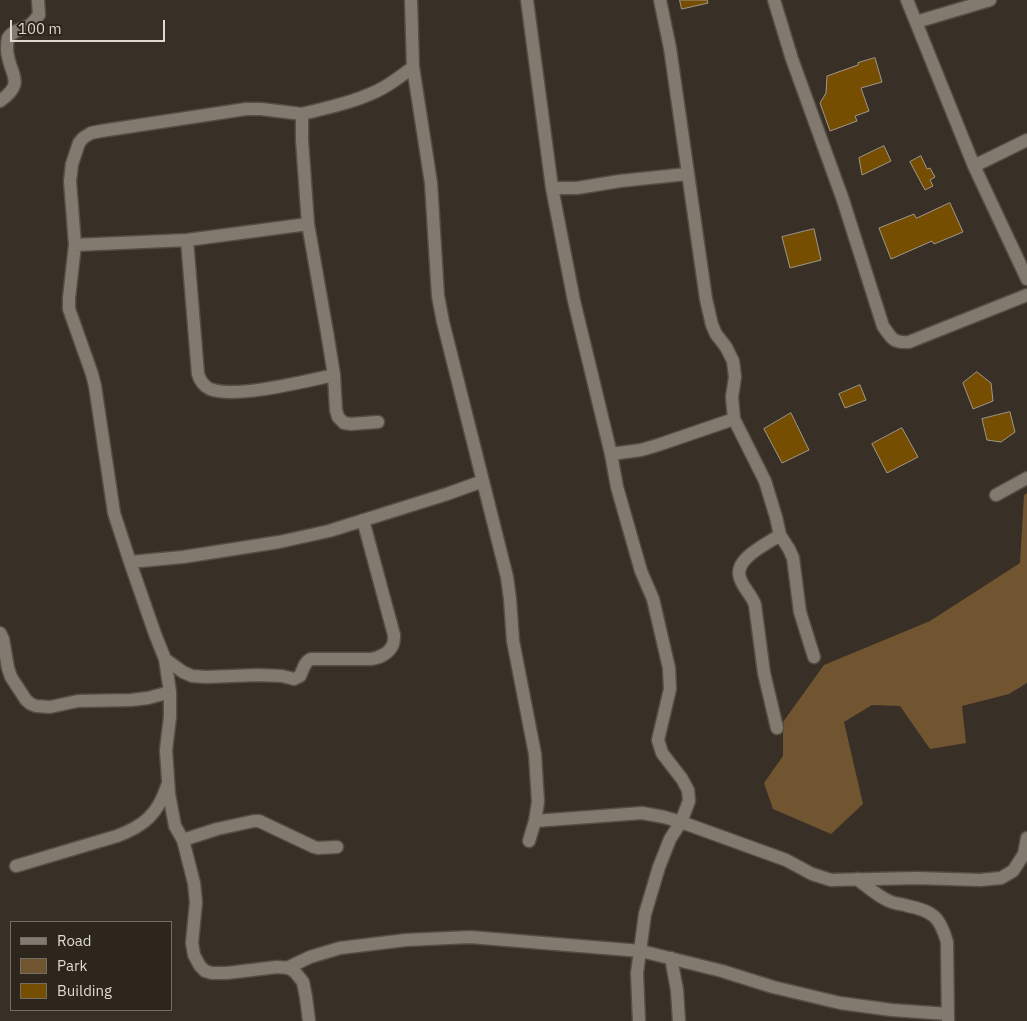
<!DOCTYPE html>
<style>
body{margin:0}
#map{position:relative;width:1027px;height:1021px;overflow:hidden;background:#383026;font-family:"IBM Plex Sans",sans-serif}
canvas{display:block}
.legend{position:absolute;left:10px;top:921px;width:162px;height:90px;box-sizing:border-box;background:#2d261c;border:1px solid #746e66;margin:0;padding:6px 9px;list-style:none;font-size:15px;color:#dfdad4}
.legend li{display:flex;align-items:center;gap:10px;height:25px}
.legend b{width:25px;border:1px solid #746e66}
.scale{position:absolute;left:10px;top:20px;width:155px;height:22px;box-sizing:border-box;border:2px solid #dfdad4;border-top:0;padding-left:6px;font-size:15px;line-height:18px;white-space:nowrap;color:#dfdad4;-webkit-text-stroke:4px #2d261c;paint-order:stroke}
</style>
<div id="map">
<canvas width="1027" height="1021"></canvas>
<ul class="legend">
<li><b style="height:6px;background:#837a6f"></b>Road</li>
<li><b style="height:14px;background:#705530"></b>Park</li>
<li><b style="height:14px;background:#764e01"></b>Building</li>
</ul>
<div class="scale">100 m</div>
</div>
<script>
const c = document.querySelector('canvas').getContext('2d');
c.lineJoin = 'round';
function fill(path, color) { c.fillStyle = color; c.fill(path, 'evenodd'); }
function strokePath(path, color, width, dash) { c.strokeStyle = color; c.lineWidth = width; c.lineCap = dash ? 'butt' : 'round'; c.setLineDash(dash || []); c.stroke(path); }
const green = new Path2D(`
 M1027 493V683L1009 694 962 706 966 743 930 749 900 706 872 705 844 722 863 804 831 834 773 809 764 783 783 756V722L824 665 930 621 1020 563 1024 495Z`);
const building = new Path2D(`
 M680 0H707L708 3 682 9Z
 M875 58 882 82 861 88 869 111 855 116 857 121 830 131 820 103 826 93 827 76 858 65V63Z
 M884 146 891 161 862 175 859 158Z
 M921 156 927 169 930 168 935 177 930 180 933 186 925 190 910 162Z
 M950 203 963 232 934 244 932 241 891 259 879 228 914 214 916 218Z
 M814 229 821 260 790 268 782 237Z
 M977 372 991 383 993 401 973 409 963 383Z
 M860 385 866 400 845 408 839 394Z
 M1010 412 1015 432 1001 442 987 440 982 419Z
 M791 413 809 450 782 463 764 429Z
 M902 428 918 457 887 473 872 444Z`);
const minor = new Path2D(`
 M411 0 413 67 431 183 438 296 443 322 507 577 510 599 513 641 535 754 538 802 535 821 529 841
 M527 0 552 188 574 301 611 454 617 487 641 571 653 599 669 668 670 689 658 740 662 753 682 779 688 790 689 801 681 822 670 839 659 867 645 914 637 973 639 1021
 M660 0 670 48 706 299 712 325 716 334 726 347 733 361 735 377 732 397 734 419 765 481 776 517 780 535 789 549 793 558 800 612 814 657
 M774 0 792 59 843 200 883 326C892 339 893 343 909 342L1027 295
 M907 0 974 166 1027 279
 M916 22 990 0
 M0 101C27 82 9 75 7 50 7 46 7 42 8 38 12 30 25 29 31 24 34 22 36 18 39 15L38 0
 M302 114 261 109H246L101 131 91 133 83 138 79 143 72 164 70 181 75 245 69 298V309L92 374 95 386 114 513 130 562 155 634 165 659 170 692V717L166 750 169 794 175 826 183 840 194 883 196 902 192 943 194 955 200 966 205 971 212 973H227L277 967 289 968 295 972 303 982 306 997 309 1021
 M974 166 1027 140
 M552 188H577L620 181 687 174
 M187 240 198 374C200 381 204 386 210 389 235 399 306 381 334 375
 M75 245 187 240 308 224
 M378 422 351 424 344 423 338 417 336 410 334 375 327 332 308 224 302 140V114C327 108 354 102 377 91 390 85 401 76 413 67
 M611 454 641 450 658 445 734 419
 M996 495 1027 478
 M130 562 183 557 279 542 329 531 447 494 483 481
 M0 633 3 639 8 668 11 677 26 700 31 704 36 706 50 707 78 701 131 700 148 698 170 692
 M165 659 183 672 192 676 206 677 258 675 282 676 294 679 300 676C303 670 304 662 311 659H371C379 658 390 653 393 644 394 643 394 637 394 635L363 520
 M777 728 764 673 755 605C752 595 743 588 740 578 733 559 767 544 780 535
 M535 821 642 813 664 817 681 822 786 860 812 874 831 880 917 878 980 880 1001 878 1013 871 1024 854 1027 838
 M183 840 217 829 254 821H259L314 847 318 848 337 847
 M16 866 117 836C144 826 158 814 167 786
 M857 879C867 886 877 896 889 901 895 904 902 904 908 906 933 911 940 917 947 942L948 1021
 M671 958 677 990 679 1021
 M287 968 310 957 340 948 406 940 470 937 641 951 722 971 773 987 840 1003 892 1010 948 1014`);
fill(green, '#705530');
fill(building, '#764e01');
strokePath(building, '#a0978b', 1);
strokePath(minor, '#554e45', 15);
strokePath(minor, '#837a6f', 12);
</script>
